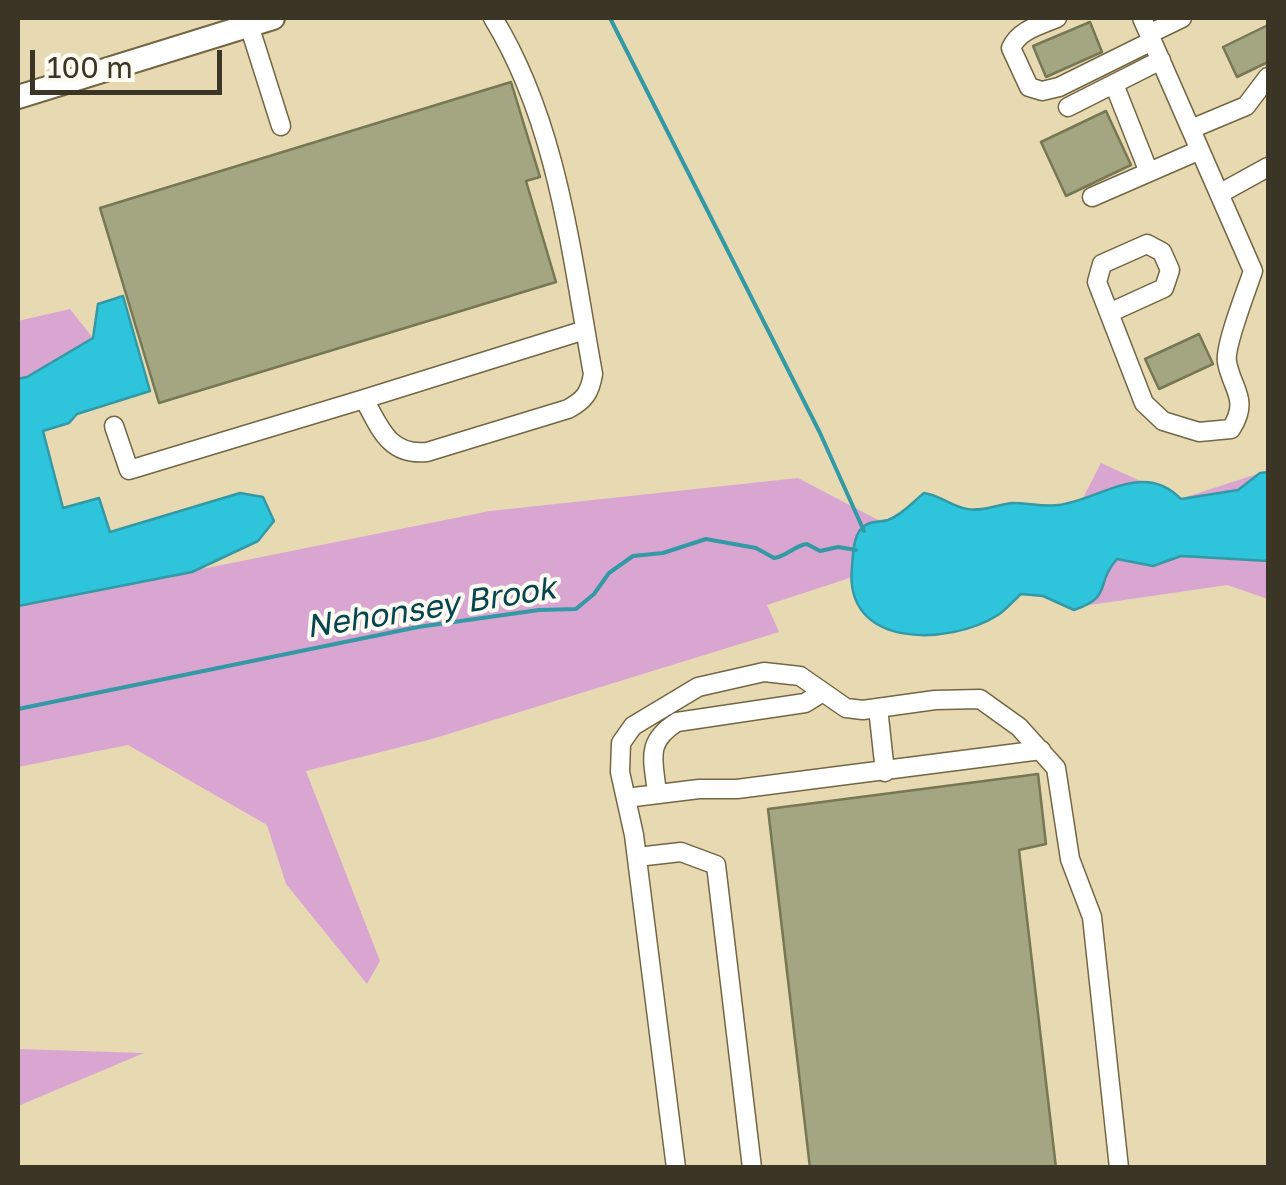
<!DOCTYPE html>
<style>
body{margin:0}
#map{position:relative;width:1286px;height:1185px;overflow:hidden;background:#e7dab3;font-family:"Golos Text",sans-serif}
canvas{display:block}
.frame{position:absolute;inset:0;border:20px solid #3b3526;pointer-events:none}
.scale{position:absolute;left:30px;top:50px;width:192px;height:45px;box-sizing:border-box;border:5px solid #3b3526;border-top:0;padding-left:12px;font-size:30px;line-height:35px;white-space:nowrap;color:#3b3526;-webkit-text-stroke:8px #fefbf3;paint-order:stroke}
</style>
<div id="map">
<canvas width="1286" height="1185"></canvas>
<div class="frame"></div>
<div class="scale">100 m</div>
</div>
<script>
const c = document.querySelector('canvas').getContext('2d');
c.lineJoin = 'round';
function fill(path, color) { c.fillStyle = color; c.fill(path, 'evenodd'); }
function strokePath(path, color, width, dash) { c.strokeStyle = color; c.lineWidth = width; c.lineCap = dash ? 'butt' : 'round'; c.setLineDash(dash || []); c.stroke(path); }
function drawText(font, color, halo, rows, align = 'center') {
  c.font = font + ' "Golos Text",sans-serif'; c.lineWidth = 8; c.setLineDash([]); c.textBaseline = 'middle'; c.strokeStyle = halo; c.fillStyle = color; for (const [text, x, y, turn = 0] of rows) {
    c.save(); c.translate(x, y); c.rotate((+turn || 0) * Math.PI / 180); c.textAlign = isNaN(turn) ? turn : align; if (halo) c.strokeText(text, 0, 0); c.fillText(text, 0, 0); c.restore();
  }
}
const green = new Path2D(`
 M70 309 93 338 27 378 18 379V321Z
 M1101 463 1180 499 1260 473 1268 475V599L1227 585 1069 608 1068 527Z
 M798 478 903 533 865 573 767 605 779 632 432 739 306 771 380 961 367 984 286 884 267 825 128 745 18 767V606L490 511Z
 M18 1049 144 1053 18 1106Z`);
const water = new Path2D(`
 M123 296 150 391 77 414 69 423 43 431 63 508 99 498 110 532 240 493 263 497 274 521 258 541 192 572 18 606V379L27 377 93 338 98 304Z
 M1268 472V561L1181 556 1153 566 1117 559C1094 585 1114 596 1074 610L1043 596 1021 594C1013 601 1006 610 998 615 949 646 843 649 852 567 853 555 853 540 860 530 868 520 877 523 888 520 902 515 914 501 924 493 940 495 952 507 967 509 983 512 998 504 1013 503 1028 503 1043 507 1059 505 1102 499 1143 460 1181 499L1238 490 1260 473Z`);
const stream = new Path2D(`
 M610 18 820 433 864 531
 M18 709 418 627 539 610 576 609 594 594 609 573 633 556 663 553 706 539 756 548 774 558C788 556 793 546 807 544L820 551 838 547 856 550`);
const building = new Path2D(`
 M1090 22 1102 52 1046 77 1033 46Z
 M1268 25V62L1237 77 1223 47Z
 M511 82 540 177 526 181 556 282 159 403 100 208Z
 M1106 111 1131 165 1066 196 1041 142Z
 M1199 334 1213 364 1159 389 1145 359Z
 M1038 774 1046 844 1019 850 1056 1168H810L768 809Z`);
const minor = new Path2D(`
 M1057 18C1040 25 1019 30 1011 48L1029 87 1042 91 1059 87 1152 41
 M1142 18 1253 271
 M249 25 281 126
 M1149 34 1182 18
 M1114 84 1148 170
 M1068 107 1161 60
 M1191 129 1246 106 1268 77
 M1219 194 1268 167
 M1092 197 1200 150
 M1109 313 1164 288 1170 270 1162 252 1147 244 1102 264 1097 282 1144 403 1163 421 1199 432 1231 429C1250 399 1232 390 1227 362 1224 347 1247 289 1253 271
 M364 399 585 330
 M114 426 129 470 364 399C380 428 389 456 427 452L568 409C585 400 590 392 593 374 571 253 558 124 493 18
 M878 708 885 772
 M657 794C654 760 644 743 677 722L805 703 823 692
 M626 798 699 789H737L1041 750
 M637 857 681 852 716 865 752 1168
 M676 1168 634 835 620 772 621 743 633 726 698 687 764 672 800 676 846 708 863 710 935 700 980 699 1019 727 1056 768 1070 859 1092 917 1119 1168`);
const major = new Path2D(`
 M18 97 273 18`);
const waterNames = [
 ["Nehonsey Brook",431,608,-9]
];
fill(green, '#d9a6d2');
fill(water, '#2ec4db');
strokePath(water, '#3299a5', 2.5);
strokePath(stream, '#3299a5', 4);
fill(building, '#a3a680');
strokePath(building, '#767854', 2.5);
strokePath(minor, '#736643', 21);
strokePath(major, '#736643', 26);
strokePath(minor, '#fff', 18);
strokePath(major, '#fff', 22);
drawText('italic 32px', '#044650', '#fefbf3', waterNames);
</script>
